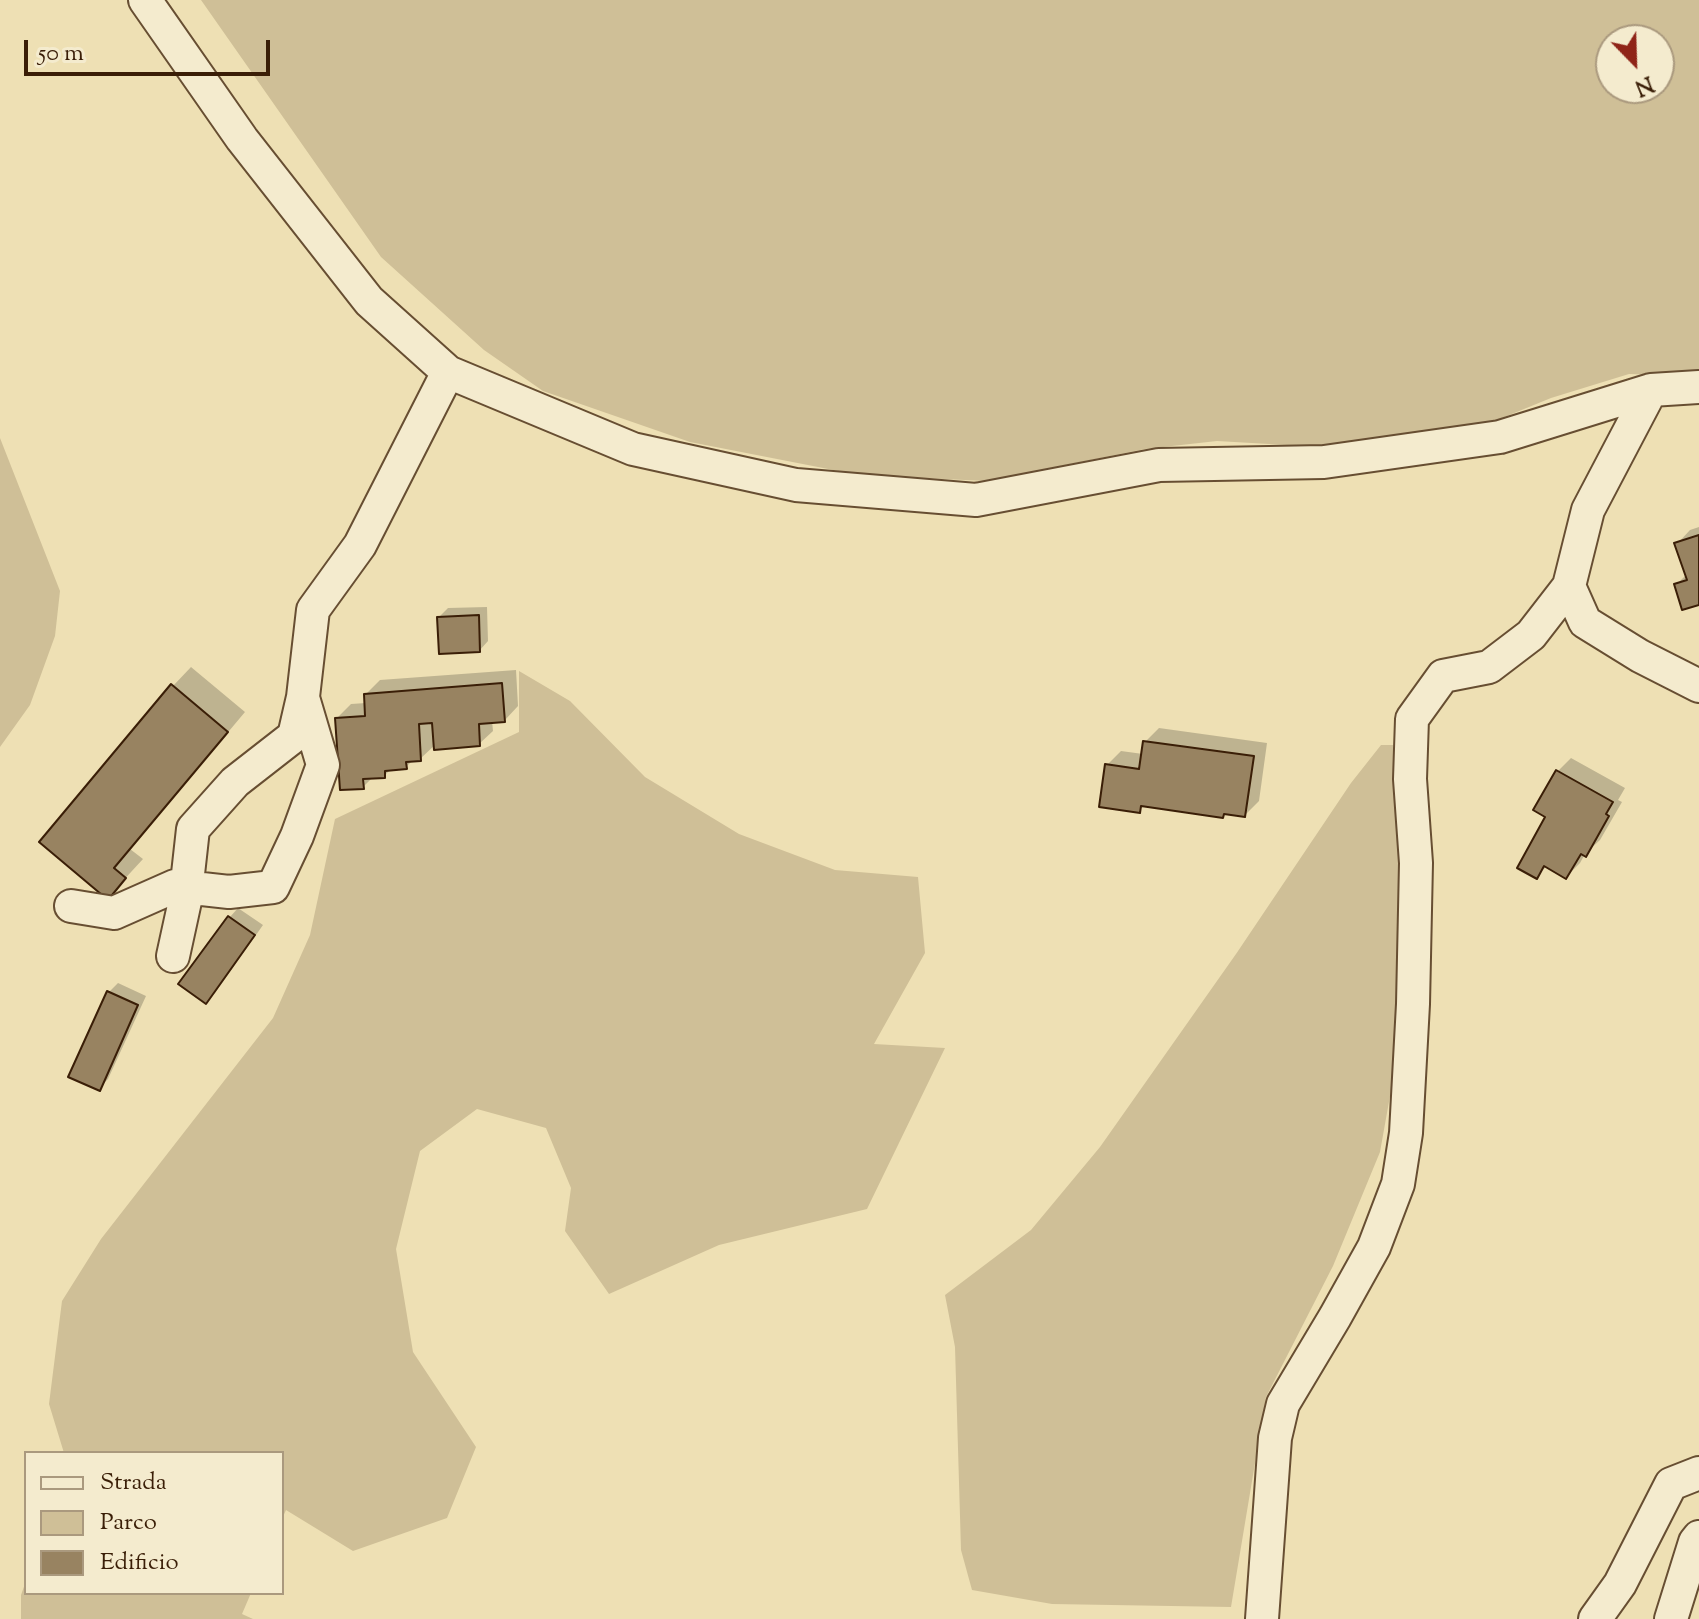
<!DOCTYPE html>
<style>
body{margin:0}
#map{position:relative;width:1699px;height:1619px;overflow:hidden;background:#eee0b4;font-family:"Sorts Mill Goudy",serif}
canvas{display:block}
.legend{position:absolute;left:24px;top:1451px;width:260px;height:144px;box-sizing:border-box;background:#f4ebce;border:2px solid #aa997e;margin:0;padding:10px 14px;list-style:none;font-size:24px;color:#3a1e07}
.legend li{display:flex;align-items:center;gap:16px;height:40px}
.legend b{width:40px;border:2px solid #aa997e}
.north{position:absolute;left:1595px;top:24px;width:80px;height:80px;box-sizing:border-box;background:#f4ebce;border:2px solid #aa997e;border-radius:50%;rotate:157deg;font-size:22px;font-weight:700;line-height:32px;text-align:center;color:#3a1e07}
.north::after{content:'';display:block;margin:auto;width:28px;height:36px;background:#8f2418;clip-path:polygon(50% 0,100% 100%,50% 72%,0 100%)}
.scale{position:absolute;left:24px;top:40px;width:246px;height:36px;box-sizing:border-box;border:4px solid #3a1e07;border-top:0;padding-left:10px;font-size:24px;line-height:28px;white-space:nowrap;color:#3a1e07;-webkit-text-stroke:6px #f4ebce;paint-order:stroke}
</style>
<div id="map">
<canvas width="1699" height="1619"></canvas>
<ul class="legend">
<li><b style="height:10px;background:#f4ebce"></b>Strada</li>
<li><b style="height:22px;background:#cfbf97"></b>Parco</li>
<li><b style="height:22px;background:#988361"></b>Edificio</li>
</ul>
<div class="north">N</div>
<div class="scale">50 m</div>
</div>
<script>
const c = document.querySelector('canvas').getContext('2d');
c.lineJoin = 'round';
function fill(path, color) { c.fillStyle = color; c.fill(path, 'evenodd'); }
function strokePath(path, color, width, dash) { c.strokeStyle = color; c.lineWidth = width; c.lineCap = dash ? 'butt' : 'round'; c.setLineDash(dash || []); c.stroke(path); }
const green = new Path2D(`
 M201 0H1699V376L1629 374 1551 398 1475 429 1339 448 1217 441 1145 449 986 481 859 475 690 442 543 391 484 350 381 257ZM1611 40H1659V88H1611Z
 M0 438 60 591 55 636 30 705 0 747Z
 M519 671 570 701 645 777 739 834 835 870 918 877 925 953 874 1044 945 1048 867 1209 719 1245 609 1294 565 1231 571 1188 546 1128 477 1109 420 1151 396 1249 413 1352 476 1447 447 1518 353 1551 286 1510 282 1519V1453H64L49 1404 62 1301 101 1239 273 1018 310 935 335 819 519 732Z
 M1381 745H1393L1415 893 1395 1068 1380 1152 1333 1266 1266 1397 1231 1607 1052 1604 972 1590 961 1550 955 1347 945 1295 1031 1230 1100 1147 1236 954 1351 783Z
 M26 1581V1593H251L242 1614 253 1619H21V1595Z`);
const shadow = new Path2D(`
 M1699 527V602L1676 585 1687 574 1677 544 1690 530Z
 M487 607 488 641 479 651 439 617 448 608Z
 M191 667 245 712 130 849 143 859 108 897 42 842 173 686Z
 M516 670 518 706 505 720 492 721 493 731 479 744H436L420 759H414L406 767 392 768 384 776 373 777 363 787 337 718 351 704 366 703V694L380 680Z
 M1159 728 1267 743 1259 801 1245 815 1226 812 1223 816 1145 805 1139 810 1107 765 1121 751 1143 754 1145 742Z
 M1571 758 1625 788 1618 800 1622 802 1600 840 1585 854 1580 863 1566 877 1547 866 1536 876 1557 772Z
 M238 908 263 925 215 993 206 1002 181 984 230 917Z
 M118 983 146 996 108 1079 99 1088 109 992Z`);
const building = new Path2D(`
 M1699 535V605L1682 610 1674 584 1687 580 1674 543Z
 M479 615 480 652 439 654 437 617Z
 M502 683 505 722 479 724 480 746 434 750 432 723 419 724 421 761 406 762 407 769 385 771V778L363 779 364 789 340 790 335 718 365 716 364 694Z
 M171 684 228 732 114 868 126 878 108 900 39 842Z
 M1143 741 1254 756 1245 817 1224 814 1223 818 1141 806 1140 813 1099 807 1105 764 1139 769Z
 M1556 770 1613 802 1606 814 1609 816 1586 857 1581 854 1566 879 1544 866 1537 879 1517 868 1545 817 1533 810Z
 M228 916 255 935 206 1004 178 984Z
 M107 991 138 1005 100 1091 68 1077Z`);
const minor = new Path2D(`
 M145 0 242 139 369 301 448 372 633 449 796 485 976 500 1159 465 1324 462 1500 437 1651 390
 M1699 387 1651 390 1588 510 1569 586 1585 622 1640 656 1699 686
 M71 906 114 913 175 886 229 892 273 887 297 836 323 765 304 701
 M173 956 185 901 193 829 235 782 294 736 303 697 313 610 360 545 448 372
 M1262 1619 1275 1438 1283 1404 1335 1317 1374 1247 1398 1184 1406 1133 1413 1004 1416 863 1410 779 1412 719 1443 676 1489 667 1531 635 1569 586
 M1595 1619 1620 1584 1671 1484 1699 1473
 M1671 1619 1695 1542 1699 1537`);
fill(green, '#cfbf97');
fill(shadow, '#0003');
fill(building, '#988361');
strokePath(building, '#3a1e07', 2);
strokePath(minor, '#674e32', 36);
strokePath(minor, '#f4ebce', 32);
</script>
